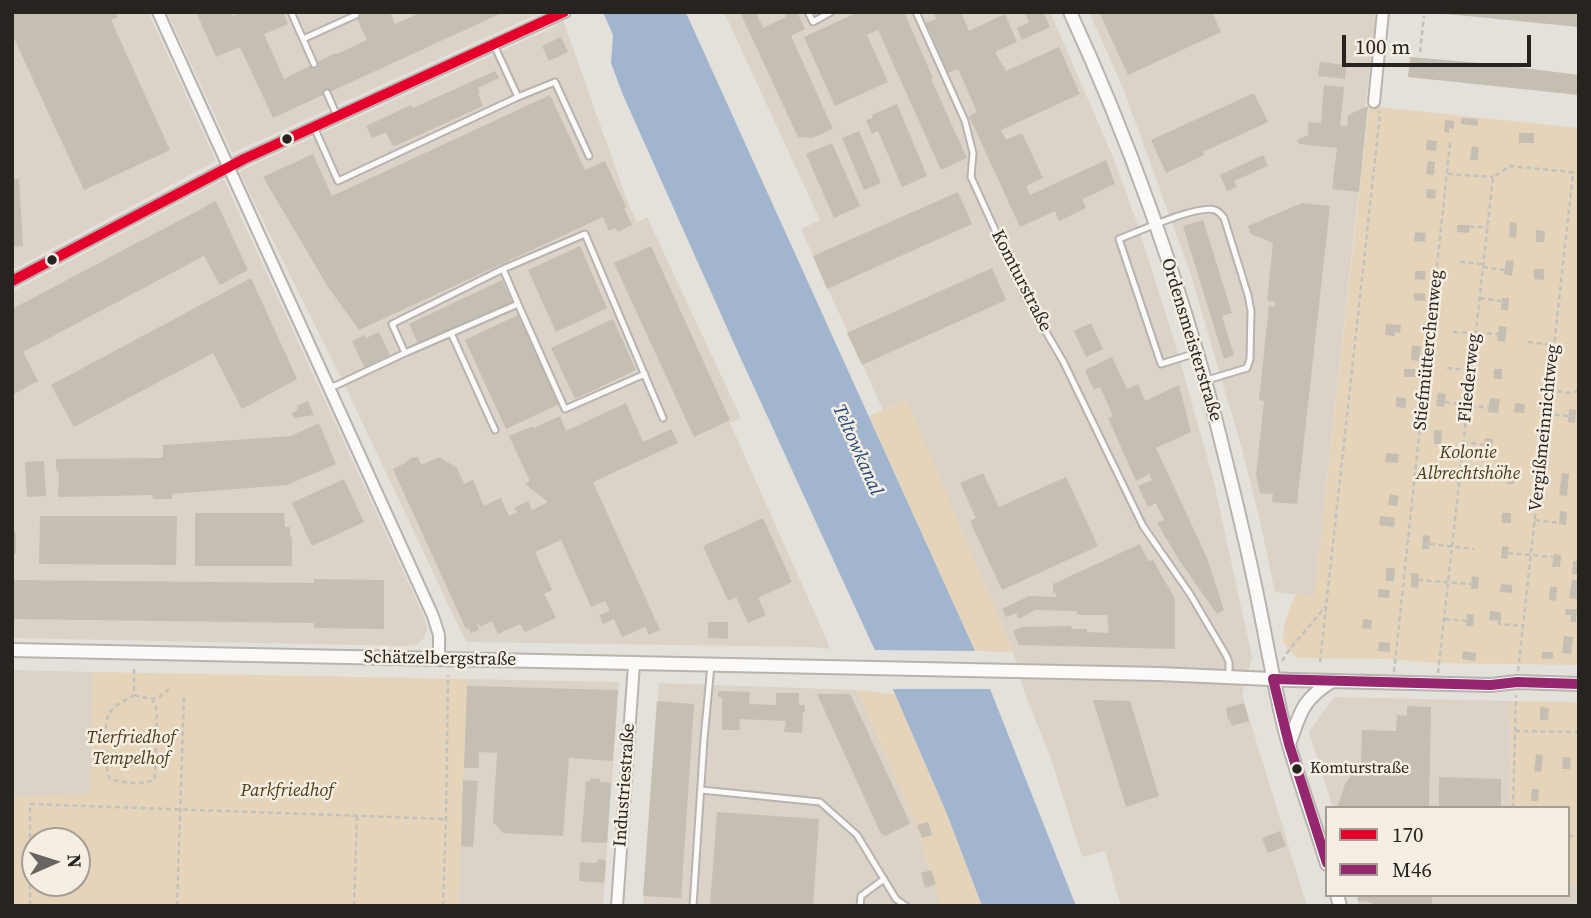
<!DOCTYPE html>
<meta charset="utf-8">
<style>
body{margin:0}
#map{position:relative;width:1591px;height:918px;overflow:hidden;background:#e4e0da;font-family:"Source Serif 4",serif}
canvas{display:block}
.frame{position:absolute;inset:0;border:14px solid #272420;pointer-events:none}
.legend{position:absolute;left:1325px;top:806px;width:245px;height:91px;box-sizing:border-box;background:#f5eee3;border:2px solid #a39d95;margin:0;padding:9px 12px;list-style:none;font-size:21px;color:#272420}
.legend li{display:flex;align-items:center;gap:14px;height:35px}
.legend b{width:35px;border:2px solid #a39d95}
.north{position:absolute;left:21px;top:827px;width:70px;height:70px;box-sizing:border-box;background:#f5eee3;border:2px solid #a39d95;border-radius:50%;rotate:87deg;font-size:19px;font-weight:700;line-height:28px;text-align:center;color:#272420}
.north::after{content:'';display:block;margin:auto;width:24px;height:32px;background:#696661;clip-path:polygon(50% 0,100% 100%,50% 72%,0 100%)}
.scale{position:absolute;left:1342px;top:35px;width:189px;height:32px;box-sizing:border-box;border:4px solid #272420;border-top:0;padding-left:9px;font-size:21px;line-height:24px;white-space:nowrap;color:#272420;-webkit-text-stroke:5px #f5eee3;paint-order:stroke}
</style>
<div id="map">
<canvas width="1591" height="918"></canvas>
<div class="frame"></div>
<ul class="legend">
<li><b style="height:9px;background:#e4002b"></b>170</li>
<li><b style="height:9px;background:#95276e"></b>M46</li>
</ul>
<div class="north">N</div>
<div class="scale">100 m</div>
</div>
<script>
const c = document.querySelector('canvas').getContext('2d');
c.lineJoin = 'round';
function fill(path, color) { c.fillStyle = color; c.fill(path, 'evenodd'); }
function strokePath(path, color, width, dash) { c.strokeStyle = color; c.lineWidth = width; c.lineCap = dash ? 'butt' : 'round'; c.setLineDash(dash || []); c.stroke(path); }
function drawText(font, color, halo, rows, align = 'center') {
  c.font = font + ' "Source Serif 4",serif'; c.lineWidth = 5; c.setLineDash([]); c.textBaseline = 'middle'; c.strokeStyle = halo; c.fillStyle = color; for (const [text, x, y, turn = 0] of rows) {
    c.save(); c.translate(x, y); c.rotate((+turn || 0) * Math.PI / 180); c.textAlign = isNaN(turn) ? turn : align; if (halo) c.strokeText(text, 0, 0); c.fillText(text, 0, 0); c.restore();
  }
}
const built = new Path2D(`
 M12 12H148L216 161 12 270Z
 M167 12H545L533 16 232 153Z
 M724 12H1050L1113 157 1135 217 1174 340 1213 478 1252 657 1242 695 1307 906H1121L1105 851 1082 857 1051 759 1024 691 1013 652 906 400 883 410 801 229 820 220Z
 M1089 12H1379L1374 59H1371L1366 102 1365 107 1368 106 1314 597 1275 592 1259 516 1242 449 1190 272 1123 88Z
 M563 20 629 206 637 222 647 217 741 418 730 423 829 645 828 649 814 647 466 642 347 390 243 180 240 173 242 170 550 29Z
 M223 180H224L425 619 427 629 424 638 416 645 406 646 12 638V292Z
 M12 670 93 672 90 794 12 797Z
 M467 679 619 682 603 906H458Z
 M659 683 857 690 915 822 941 906H643Z
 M1334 697 1511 701 1510 808H1333L1309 732Z
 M1568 884 1579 885V906H1359L1356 895H1568Z`);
const green = new Path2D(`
 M1369 106 1579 128V665L1436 663 1386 659 1297 658C1294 654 1288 650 1285 645 1279 634 1290 605 1296 595L1314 596Z
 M907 400 1013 652 975 651 869 416Z
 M93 672 467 679 458 906H12V797L90 793ZM35 841H77V883H35Z
 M857 690 895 694 947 814 982 906H941L915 822Z
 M1511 701 1579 702V885L1568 884V808H1510Z`);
const water = new Path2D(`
 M603 12H681L687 15 975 651 1076 906H982L947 814 895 694 741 359 623 95 611 63 613 35Z`);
const pier = new Path2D(`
 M871 650 979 651 995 689H889Z`);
const building = new Path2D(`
 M12 12H115L118 17 111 20 170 150 84 190 12 34Z
 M196 12H231L233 16 241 12H283L288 24 264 34 284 79 335 53 337 54 367 40 354 12H390L395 24 422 12H504L273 118 240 47 216 57Z
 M740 12H756L763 28 786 17 784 12H797L805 29 791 36 833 129 812 138 798 137Z
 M858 12H904L933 78 931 79 967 158 941 170 878 30 867 35 888 82 835 106 804 37Z
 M933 12H961L969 31 1005 14 1017 42 995 52 1006 71 1059 47 1080 94 1001 130 1006 140 1022 133 1043 178 1026 186 1030 195 1106 160 1115 184 1082 199 1086 208 1059 221 1055 211 1020 227 969 116 977 112 958 69 948 73 926 23 936 19Z
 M1024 12H1043L1050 27 1022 40 1017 28 1029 22Z
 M1099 12H1212L1221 32 1128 75Z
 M1447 12H1579V27L1457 15 1446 14Z
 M561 37 568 52 549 61 542 46Z
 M1410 57 1492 64 1579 75V95L1408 77Z
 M1320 62 1346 65 1345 79 1318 76Z
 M495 71 499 78 478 88 480 93H478L483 106 395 146 392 145 386 132 372 138 366 126 411 105 413 108Z
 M1324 85 1344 87 1340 125 1347 126 1348 115 1368 106 1359 192 1332 189 1337 148 1299 144 1297 140 1308 135V122L1321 123Z
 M1254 93 1268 122 1203 152 1204 155 1166 173 1151 140Z
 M550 95 585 170 605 161 626 207 624 208 632 225 618 232 616 228 609 231 603 217 359 330 328 287 263 177 313 154 332 196Z
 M897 104 927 176 902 187 878 131 872 134 866 120 873 118 872 115Z
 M1461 118 1478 119V126L1461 124Z
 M1445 120 1454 121V129L1449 128V133L1444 132Z
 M859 131 881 183 864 190 842 138Z
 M1519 133H1534V143H1519Z
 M1427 140 1437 141 1436 151 1426 150Z
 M832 143 860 206 834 218 806 154Z
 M1472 146 1479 147 1478 160H1470Z
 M1263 155 1268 166 1234 181 1237 187 1227 191 1220 175Z
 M1428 161 1435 162 1434 175 1426 174Z
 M12 179H19L23 246 12 247Z
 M1427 189 1436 190 1435 199 1426 198Z
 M958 192 972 224 827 289 813 256Z
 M216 201 248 270 220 285 204 256 23 352 38 381 12 395V309Z
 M1302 203 1330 206 1297 504 1272 502 1273 494 1260 493 1256 475 1264 401 1259 400 1269 306H1275V302L1267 301 1273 243 1251 234 1248 226Z
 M1203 220 1232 313 1222 316 1234 355 1224 359 1183 226Z
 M1510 222 1517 223 1516 238 1509 237Z
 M1457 225H1469V233L1457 232Z
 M1536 230 1545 231 1544 242H1536Z
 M1415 232 1426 233 1425 242 1414 241Z
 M580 246 607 308 556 332 528 270Z
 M651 246 730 420 694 437 614 263Z
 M1506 260 1514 261 1512 276 1504 274Z
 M992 268 1006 300 862 365 847 333Z
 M1534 269H1544V280L1534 279Z
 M1415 271H1426L1425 280 1415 279Z
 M251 278 297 379 242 409 213 353 74 427 51 385Z
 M502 280 512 302 419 346 409 324Z
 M1414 293 1425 294V301L1414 300Z
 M1502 298H1509L1508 310H1501Z
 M518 315 559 404 506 429 465 340Z
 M613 319 636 370 575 399 551 348Z
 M1091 323 1103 349 1086 357 1074 331Z
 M1386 324 1401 325 1400 333 1395 332V336L1385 335Z
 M1499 326 1507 327 1505 342 1497 341Z
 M379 332 390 355 364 367 352 341 365 335 366 338Z
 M1412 346H1421L1419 361 1411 360Z
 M1112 357 1127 389 1138 384 1145 401 1179 385 1191 432 1156 448 1207 558 1224 610 1217 614 1179 560 1157 523 1164 520 1156 503 1148 507 1138 486 1152 480 1149 474 1136 481 1108 418 1113 416 1100 387 1094 390 1085 370Z
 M1404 369H1415V377H1404Z
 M1494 369H1502V379H1494Z
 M1438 393 1446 394 1444 407 1436 406Z
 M1396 397 1406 398V408L1396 407Z
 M1490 398 1500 399 1498 413 1488 412Z
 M308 401 314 415 294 418 292 413 298 410 297 406Z
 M626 403 643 442 671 429 678 443 593 482 660 630 649 635 645 627 622 637 614 619 603 624 599 615 610 611 605 601 591 607 561 540 535 552 552 590 544 594 556 618 525 632 520 624 498 634 492 621 480 627 479 624H477L479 630 471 633 469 628 466 629 393 469 405 463 411 458 418 457 421 465 439 457 457 468 464 484 473 480 484 506 501 498 509 516 517 512 514 508 528 501 532 510 548 502 525 484 530 481 509 436 533 426 534 428 560 416 566 431Z
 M1515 403 1525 404 1524 413 1514 412Z
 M1569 409 1576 410 1575 423 1568 422Z
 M319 423 336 464 287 485 172 494V499H153L152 495 58 497 59 475 56 468V459L160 458 163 457V445L291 436Z
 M1434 430 1442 431 1441 444H1434Z
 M1485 438 1493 439 1492 450 1484 449Z
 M1386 453 1399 454 1398 463 1385 462Z
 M44 461 46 496 27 497 25 462Z
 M1430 467 1437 468 1436 480 1429 479Z
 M983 473 999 507 1066 477 1098 546 1002 590 970 521 976 518 960 483Z
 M1508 473H1515L1514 484H1507Z
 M1562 473 1569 474 1567 496 1559 495Z
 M344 479 364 522 312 546 292 503Z
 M1390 494 1399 496 1397 506 1388 505Z
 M1560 511 1567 512 1566 525 1559 524Z
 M195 513H284L285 527H290V537H292V566H195Z
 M1502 513H1511V523H1502Z
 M40 516H177L176 565 39 564Z
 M1380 516 1395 518 1394 527 1379 525Z
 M763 518 792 582 758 598 766 615 748 623 736 597 728 601 703 546Z
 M12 532H16V554H12Z
 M1423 535 1430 536 1429 549H1422Z
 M1140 544 1148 561 1153 560 1175 599V649L1019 645 1013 631 1021 627 1071 626 1072 629H1087V632L1109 633 1107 615H1077V611L1035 610 1019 619 1016 613 1006 617 1002 609 1029 596 1056 597V593H1053V584Z
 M1502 546 1509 547 1507 559 1501 558Z
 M1554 554 1561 555 1560 567H1552Z
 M1573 561H1579V574H1572Z
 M1386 568H1395L1394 581H1386Z
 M1411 573 1419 574 1418 588 1411 587Z
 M1472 576 1479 577 1478 589H1471Z
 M314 579 384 580V629L314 628V623L12 619V580L314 583Z
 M1572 580H1579L1577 599 1569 598Z
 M1501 584 1512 585V593L1500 592Z
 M1550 587H1557L1556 601 1549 600Z
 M1378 589 1390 590 1389 598 1378 597Z
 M1566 609H1577L1576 622H1571V615H1565Z
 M1490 611 1501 612V621L1489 620Z
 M1467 614 1474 615 1473 626H1466Z
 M1363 619 1372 620 1371 629 1362 628Z
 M708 622H728V639L708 638Z
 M1564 636 1573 637 1571 654 1562 653Z
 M1379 642 1390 643V652L1378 651Z
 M1463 651 1476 653 1475 661 1462 659Z
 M1542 652H1553V658L1542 659Z
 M467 686 618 690 613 761 569 758 563 836 503 833 493 822 497 753 479 752V768H464Z
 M719 691 750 692 749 704 776 705V693H799V705H805V712H803L802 733 784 732 786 721 739 719 740 730H722V698L717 696Z
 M817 694H849L851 696 910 823 909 824 885 836 881 834Z
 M1093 700 1130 701 1159 796 1126 807Z
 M657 701 694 704 681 898 643 896Z
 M1244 703 1249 721 1232 726 1230 720 1228 721 1226 708Z
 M1407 706 1431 707 1429 808H1337L1345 784 1352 774 1361 765 1362 730 1396 731 1397 715 1407 716Z
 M1540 707 1549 708 1548 720H1540Z
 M1536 754 1543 755 1541 772 1534 771Z
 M1563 757 1571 758 1570 769H1562Z
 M1439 777 1501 779V808H1439Z
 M590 778 600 779V782L611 783 607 843 581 842 586 781 590 782Z
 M463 780 478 781 473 847 461 846Z
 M1532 789H1539L1538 801H1531Z
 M717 812 819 819 813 906H710Z
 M928 822 932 835 922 838 917 825Z
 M1280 831 1286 846 1268 853 1262 838Z
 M599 859 605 860 606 862 604 883 579 881 580 862 596 863Z
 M931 870 936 884 925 888 921 873Z
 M1358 895H1432V906H1377L1369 902 1358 901Z`);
const path = new Path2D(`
 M1420 52 1424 16
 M1448 174 1493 177
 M1469 227H1487
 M1460 262 1483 264
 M1483 267 1505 270
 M1480 298 1501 301
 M1453 332 1498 334
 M1528 342 1554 345
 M1447 368 1471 370
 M1549 390 1570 393 1576 392 1579 389
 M1445 402 1489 408
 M1546 414 1568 416
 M1463 442 1485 445
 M1535 520 1559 523
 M1430 544 1474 549
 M1508 553 1553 557
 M1418 580 1471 584
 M1445 619 1466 621
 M1499 621V624L1523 626
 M1282 661 1289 650 1326 606
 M1320 662 1380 114 1379 111
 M134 669V695C126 700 116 704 110 712 103 722 104 768 110 779 123 783 142 785 154 780L155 774 157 712 153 700
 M1518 671 1573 173
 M1394 672 1450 143
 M1438 673 1493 177 1511 166 1579 173
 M134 695C156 700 155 702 172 686
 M1515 731 1579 732
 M1314 764 1315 763
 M1513 808 1516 695
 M1568 836 1579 837
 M30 906V804L446 819
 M177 906 184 696
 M354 906 357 815
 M443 906 446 819 448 675`);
const service = new Path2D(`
 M291 12 314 64
 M808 12 813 22 831 12
 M916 12 965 121 973 153 971 177 1026 298 1063 361 1143 526 1190 594 1226 655 1229 662V678
 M303 39 356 15
 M494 45 518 97 555 82 589 156
 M327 93 337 116
 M314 127 338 181 518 97
 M518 304 565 409 645 374
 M451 333 495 430
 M405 353 392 324 503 269
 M1196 353 1161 364 1119 239C1138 232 1198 204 1215 210 1220 212 1221 214 1224 218L1248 295 1251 311 1250 359 1247 368 1204 381
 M329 387 337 385 405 353 518 304 503 269 585 234 663 418
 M701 790 820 802 857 835 896 899 906 906
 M693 906 704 739 711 665
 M860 906 861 896 884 879`);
const minor = new Path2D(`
 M158 12 433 616 439 635V659
 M1374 102 1383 12
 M12 281 244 159 565 12
 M617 906 634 664`);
const tertiary = new Path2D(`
 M1070 12C1131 144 1179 281 1216 421 1229 473 1242 524 1253 576 1264 626 1272 677 1284 727 1296 773 1313 818 1327 864
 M12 650 1159 674 1292 680 1491 685 1517 682 1579 684
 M1289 744C1301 712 1301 701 1332 681
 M1337 895 1340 906`);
const bus1 = new Path2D(`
 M12 281 244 159 564 12`);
const bus2 = new Path2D(`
 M1273 679 1491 685 1517 682 1579 684
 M1273 679 1289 744 1327 863`);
const markers = [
 [287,139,6,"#272420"],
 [52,260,6,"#272420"],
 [1297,769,6,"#272420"]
];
const busNames = [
 ["Komturstraße",1310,769]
];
const streetNames = [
 ["Komturstraße",1021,281,63],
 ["Ordensmeisterstraße",1191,340,73],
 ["Stiefmütterchenweg",1429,350,-84],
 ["Fliederweg",1470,378,-84],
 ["Vergißmeinnichtweg",1545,428,-84],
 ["Schätzelbergstraße",440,659,1],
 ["Industriestraße",625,785,-86]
];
const parkNames = [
 ["Kolonie",1468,453],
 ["Albrechtshöhe",1468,474],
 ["Tierfriedhof",131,738],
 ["Tempelhof",131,759],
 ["Parkfriedhof",287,791]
];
const waterNames = [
 ["Teltowkanal",857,450,66]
];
fill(built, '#dbd3c7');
fill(green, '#e5d4b9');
fill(water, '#a2b5cf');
fill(pier, '#e4e0da');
fill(building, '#c5beb2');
strokePath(service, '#b7b3af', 9);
strokePath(minor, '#b7b3af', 14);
strokePath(tertiary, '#b7b3af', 16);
strokePath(path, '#c1c1bf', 2.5, [5, 3.5]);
strokePath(service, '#fbfaf9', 5);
strokePath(minor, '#fbfaf9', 10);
strokePath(tertiary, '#fbfaf9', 12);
strokePath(bus1, '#e4002b', 10);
strokePath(bus2, '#95276e', 10);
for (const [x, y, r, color] of markers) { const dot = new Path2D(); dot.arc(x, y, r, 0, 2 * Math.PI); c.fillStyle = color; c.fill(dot); strokePath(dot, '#f5eee3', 2.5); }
drawText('16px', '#272420', '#f5eee3', busNames, 'left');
drawText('18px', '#272420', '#f5eee3', streetNames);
drawText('italic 18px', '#4d3915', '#f5eee3', parkNames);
drawText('italic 19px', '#20467a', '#f5eee3', waterNames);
</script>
